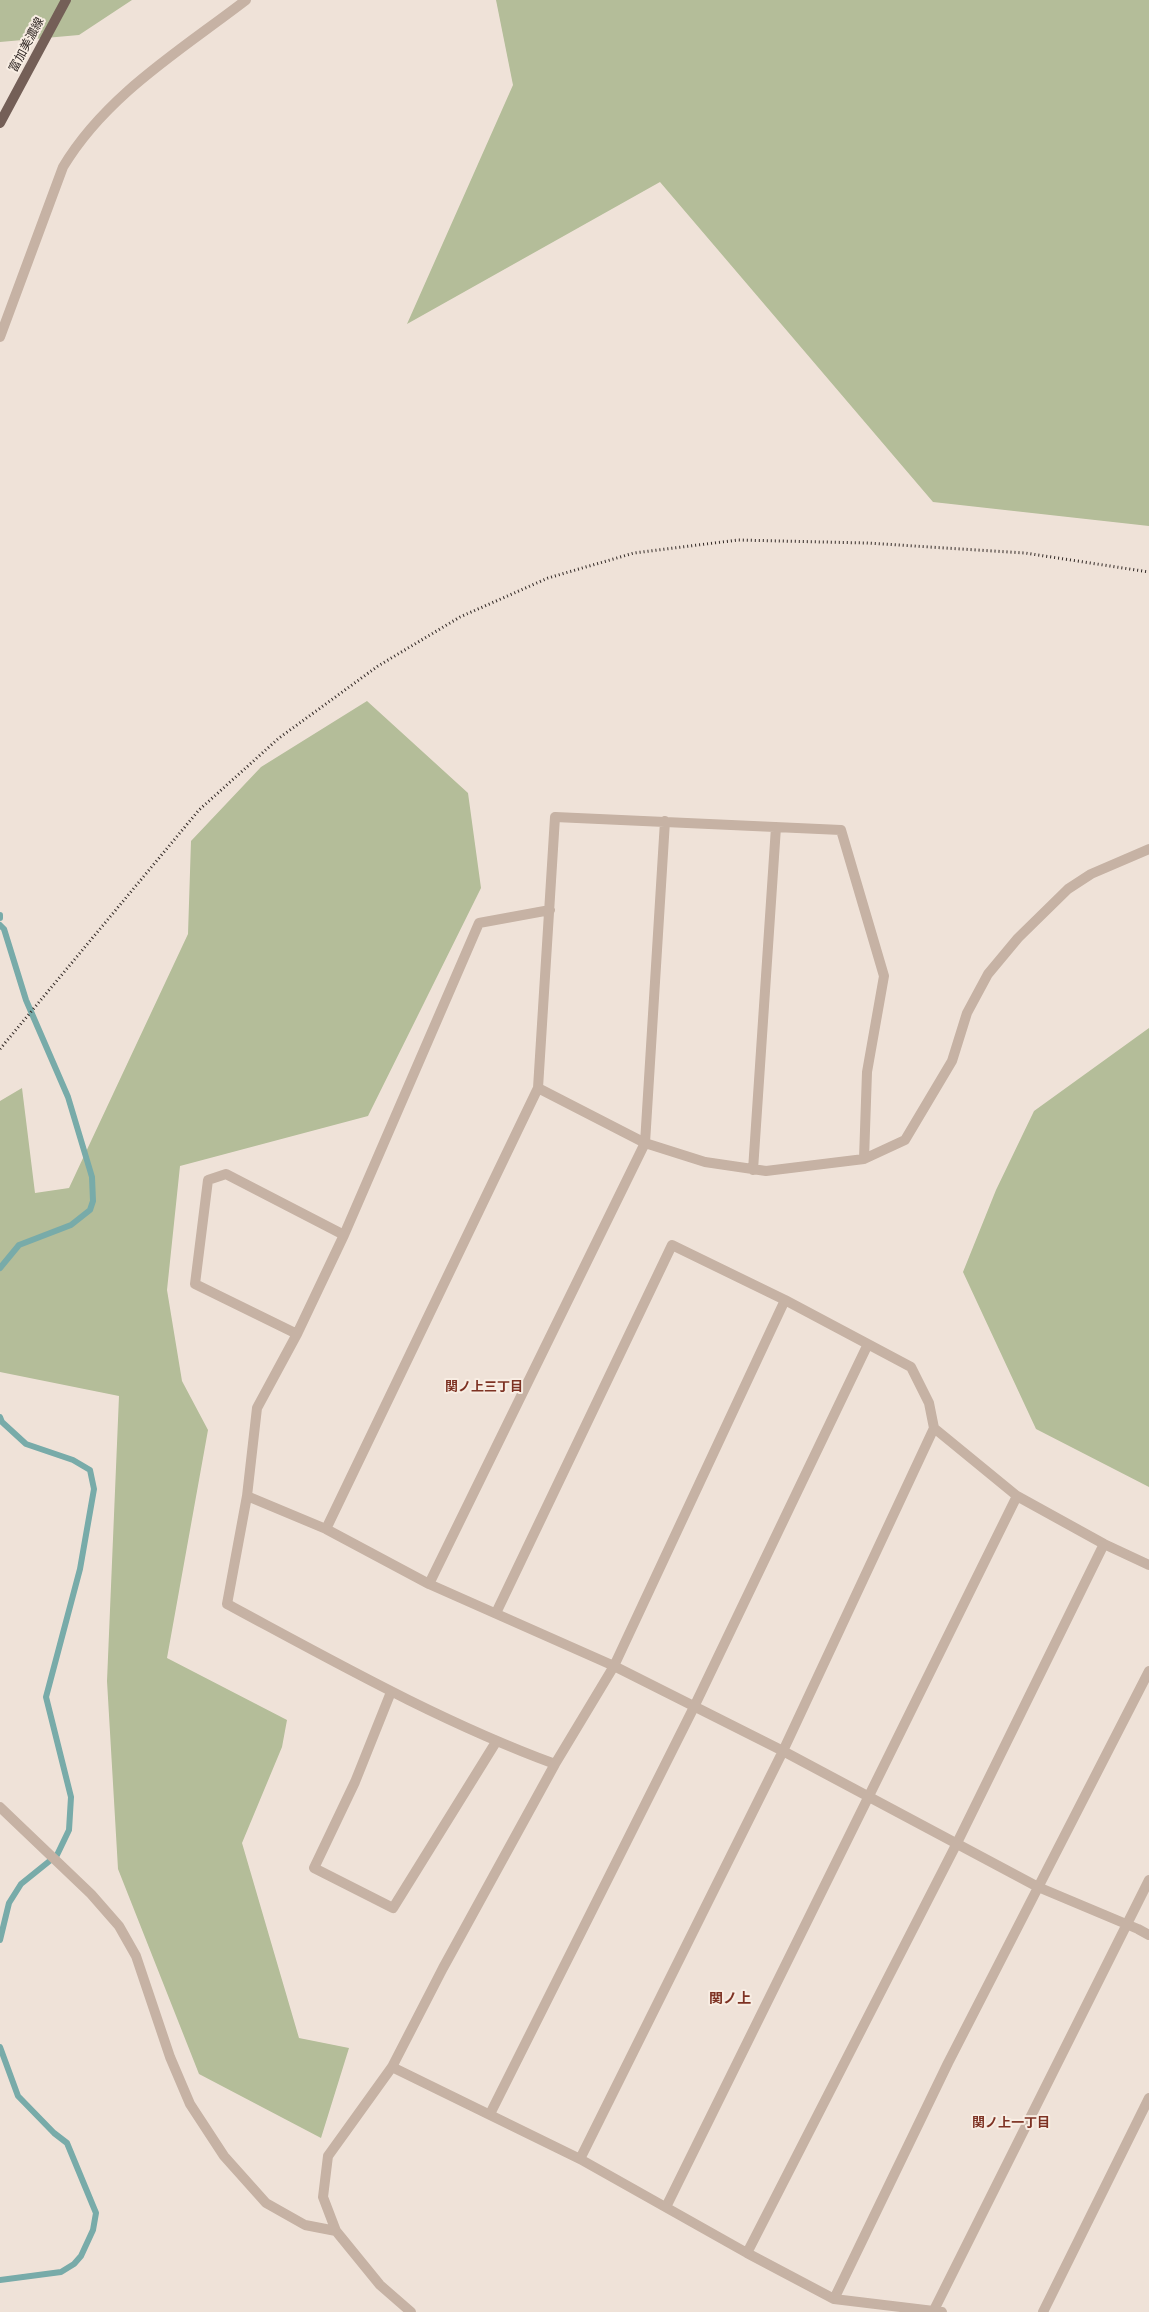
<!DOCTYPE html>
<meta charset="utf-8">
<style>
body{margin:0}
canvas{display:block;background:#efe2d8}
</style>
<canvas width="1149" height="2312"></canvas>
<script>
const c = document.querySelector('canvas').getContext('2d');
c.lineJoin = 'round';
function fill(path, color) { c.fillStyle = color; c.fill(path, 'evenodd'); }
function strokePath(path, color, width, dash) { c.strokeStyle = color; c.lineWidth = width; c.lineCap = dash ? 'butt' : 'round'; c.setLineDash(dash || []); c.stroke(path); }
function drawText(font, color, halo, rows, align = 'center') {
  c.font = font + ' "Space Grotesk","Noto Sans JP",sans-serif'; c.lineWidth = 4; c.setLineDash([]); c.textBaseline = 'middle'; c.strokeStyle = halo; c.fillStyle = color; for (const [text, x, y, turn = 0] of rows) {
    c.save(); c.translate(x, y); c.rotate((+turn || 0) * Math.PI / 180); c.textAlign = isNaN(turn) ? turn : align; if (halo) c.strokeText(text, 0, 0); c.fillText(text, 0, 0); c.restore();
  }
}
const green = new Path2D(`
 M0 0H132L79 35 0 42Z
 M496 0H1149V526L933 502 660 182 407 324 513 85Z
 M367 701 468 793 481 888 368 1116 180 1166 167 1290 182 1381 208 1430 167 1658 287 1720 282 1747 242 1843 299 2038 349 2048 321 2138 199 2074 118 1869 107 1681 119 1396 0 1372V1101L22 1088 35 1193 69 1188 188 934 191 841 261 767Z
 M1149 1028V1487L1036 1429 963 1272 996 1190 1034 1111Z`);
const stream = new Path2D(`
 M0 915V918
 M0 925 4 929 26 1000 68 1097 92 1177 93 1201 90 1210 71 1225 19 1245 0 1268
 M0 1417 2 1422 26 1444 73 1460 90 1470 94 1489 80 1569 46 1697 71 1797 69 1830 57 1855 21 1884 9 1903 0 1940
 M0 2047 18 2096 54 2133 67 2143 96 2213 93 2230 81 2256 74 2264 61 2272 0 2280`);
const minor = new Path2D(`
 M0 337 63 167C106 95 181 50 246 0
 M550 910 479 923 344 1235 297 1334 257 1408 247 1496 227 1604C335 1662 441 1722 555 1764
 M538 1088 645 1143 705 1162 766 1171 864 1159 905 1140 952 1061 967 1013 988 974 1018 938 1068 889 1091 874 1149 849
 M753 1170 776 827
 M297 1334 195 1284 208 1180 226 1174 344 1235
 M934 1428 1017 1496 1104 1544 1149 1565
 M247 1496 326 1529 429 1584 614 1666 783 1751 1038 1887 1138 1929 1149 1935
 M326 1529 538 1088 555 817 841 830 884 976 867 1072 864 1159
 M429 1584 645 1143 665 821
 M496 1613 672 1245 785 1300 911 1367 929 1403 934 1428 783 1751 580 2159
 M391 1692 355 1782 314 1868 393 1908 496 1742
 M0 1807 91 1894 119 1926 136 1956 170 2057 190 2104 224 2156 266 2203 305 2225 336 2231 380 2285 411 2312
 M392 2067 580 2159 747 2253 834 2299 942 2312
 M490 2114 694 1707 868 1344
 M666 2207 1017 1496
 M336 2231 323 2197 328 2156 392 2067 443 1968 555 1764 614 1666 785 1300
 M747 2253 957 1843 1104 1544
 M834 2299 948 2063 1149 1671
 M934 2310 1149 1880
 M1043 2312 1149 2098`);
const major = new Path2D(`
 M0 123 66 0`);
const rail = new Path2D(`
 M0 1049 199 810 279 738 378 666 460 617 548 578 634 553 738 540 866 543 1025 553 1149 572`);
const streetNames = [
 ["富加美濃線",27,45,-62]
];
const neighbourhoodNames = [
 ["関ノ上三丁目",484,1387],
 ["関ノ上一丁目",1011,2123]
];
const quarterNames = [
 ["関ノ上",730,1999]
];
fill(green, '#b4bd99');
strokePath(stream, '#78aba9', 6);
strokePath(minor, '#c6b2a4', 10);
strokePath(major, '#745f57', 10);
strokePath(rail, '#322926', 3, [1, 3]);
drawText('12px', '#322926', '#f8ede3', streetNames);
drawText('bold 13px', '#7d3223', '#f8ede3', neighbourhoodNames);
drawText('bold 14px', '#7d3223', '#f8ede3', quarterNames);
</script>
